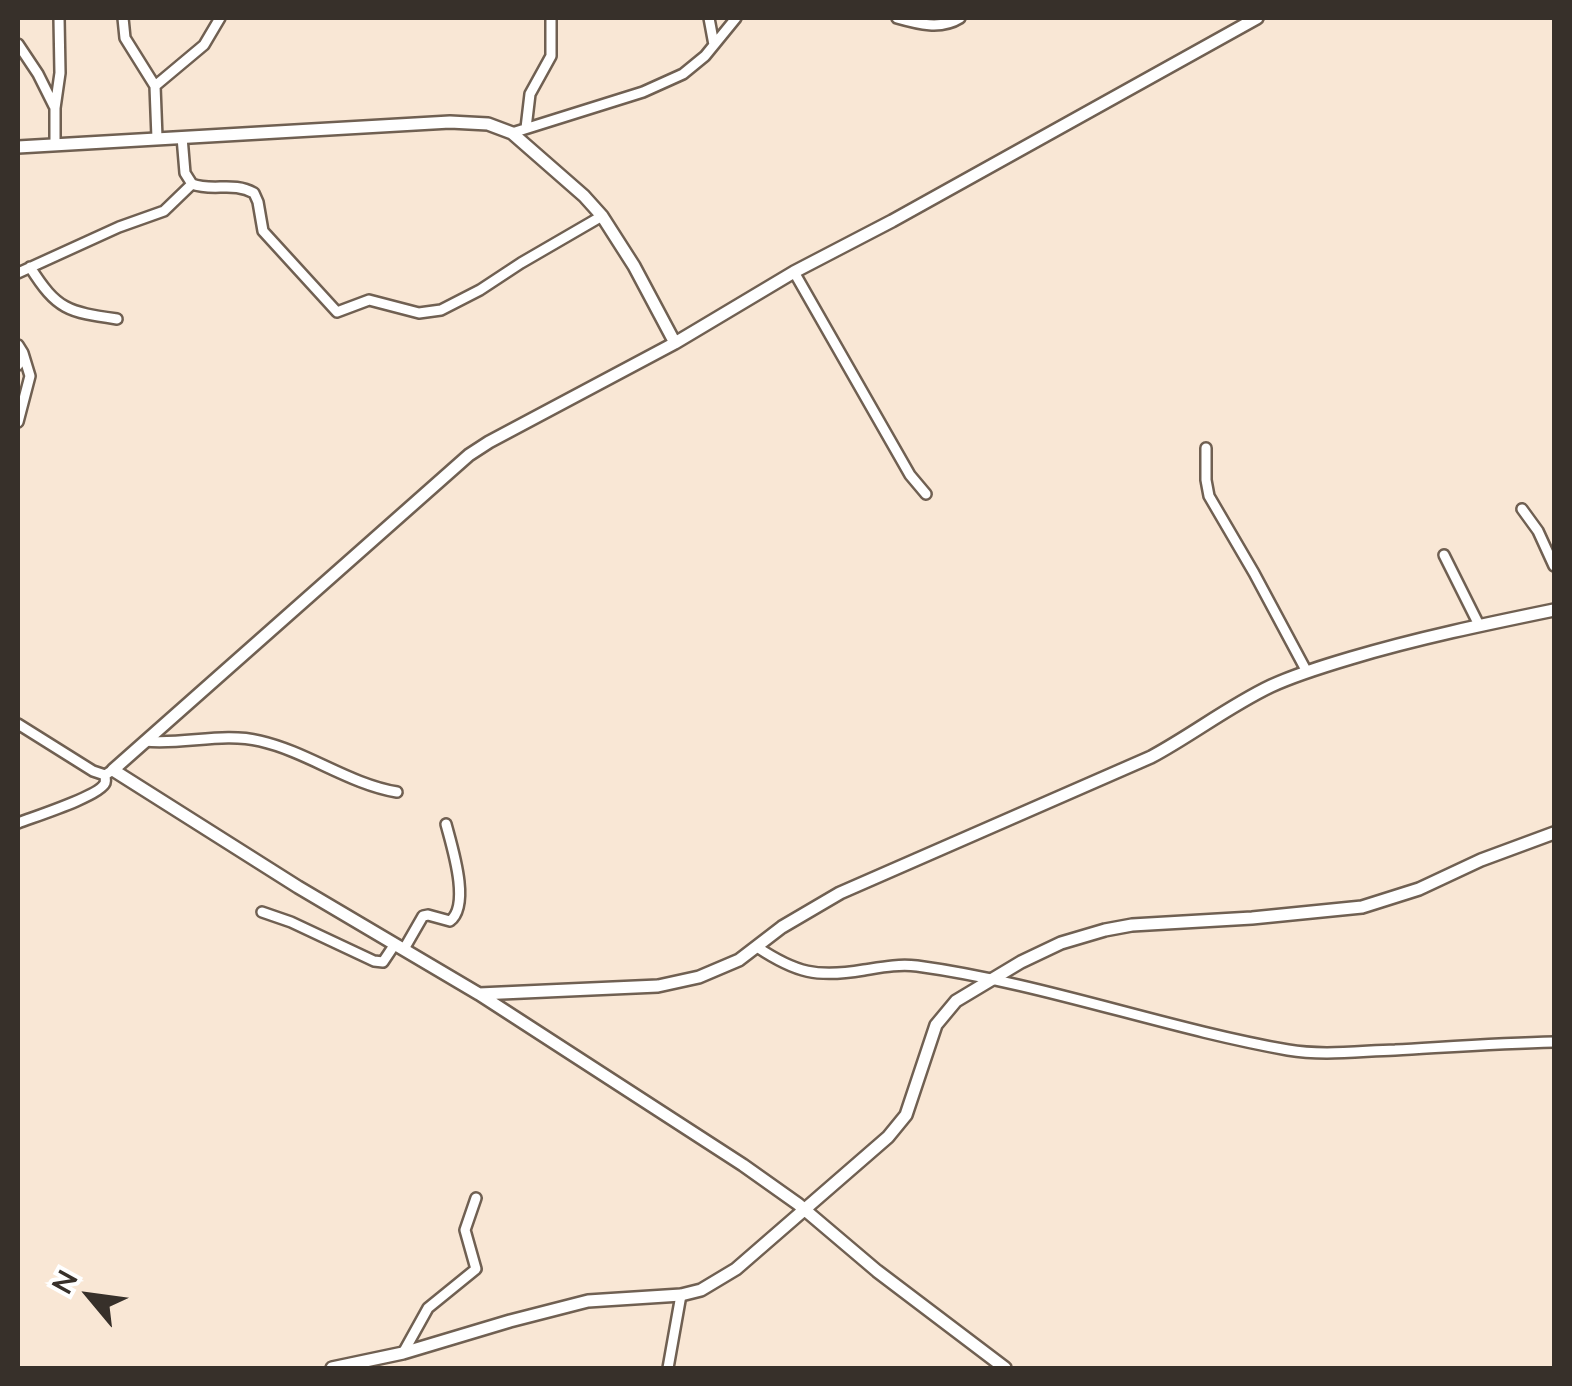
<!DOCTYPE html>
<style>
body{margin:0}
#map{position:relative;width:1572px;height:1386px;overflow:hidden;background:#f9e7d5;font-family:Lato,sans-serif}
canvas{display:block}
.frame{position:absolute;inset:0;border:20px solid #37302a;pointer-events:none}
.north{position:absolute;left:40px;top:1246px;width:100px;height:100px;-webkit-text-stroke:8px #fff;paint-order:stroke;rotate:299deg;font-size:28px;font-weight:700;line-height:40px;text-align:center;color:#37302a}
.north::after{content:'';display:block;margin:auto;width:35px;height:45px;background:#37302a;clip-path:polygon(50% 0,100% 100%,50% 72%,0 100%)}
</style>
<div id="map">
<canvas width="1572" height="1386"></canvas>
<div class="frame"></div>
<div class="north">N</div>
</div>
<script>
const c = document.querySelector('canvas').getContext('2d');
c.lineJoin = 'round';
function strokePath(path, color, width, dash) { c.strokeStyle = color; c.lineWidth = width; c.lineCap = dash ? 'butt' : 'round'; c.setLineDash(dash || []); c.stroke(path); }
const minor = new Path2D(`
 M123 18 125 38 155 86 157 138
 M709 18 714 45
 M897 18C918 24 941 30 960 18
 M18 44 38 74 54 106
 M155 86 204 45 220 18
 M526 128 530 94 551 56V18
 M512 133 643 92 683 74 705 56 736 18
 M182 137 185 173 192 184C213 192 233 181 254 193L258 202 263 231 337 312 369 300 419 313 441 310 480 290 521 263 602 216
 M55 143V108L60 73 59 18
 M30 267C57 310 68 312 117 319
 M794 272 910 475 926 494
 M18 273 119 227 164 211 192 184
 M18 345 23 353 18 365
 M18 422 30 376 23 353
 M1206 448V480L1209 496 1254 573 1307 672
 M1522 509 1538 531 1554 566
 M1444 555 1479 625
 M18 724 93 771 105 775 113 770
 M145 741C183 745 223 732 260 741 308 752 349 784 397 792
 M18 823C33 817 100 796 105 783 106 780 105 777 105 775
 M262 912 291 922 374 961 383 962 395 944
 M757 947C796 973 817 978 864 970 883 967 898 964 917 966 1042 983 1164 1028 1288 1050 1323 1056 1360 1051 1395 1050 1448 1047 1501 1043 1554 1042
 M404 949 423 916 428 915 450 921C471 905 452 847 446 824
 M403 1353 428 1308 476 1269 465 1230 476 1198
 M668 1368 681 1295`);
const tertiary = new Path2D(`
 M18 147 450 122 488 124 512 133 584 196 602 216 634 266 675 343 489 442 469 455 113 770 298 887 479 994 743 1165 798 1204 877 1271 1005 1368
 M675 343 794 272 892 221 1257 18
 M479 994 658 986 699 977 739 960 782 927 840 893 1151 757C1192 735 1229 706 1271 686 1297 674 1324 666 1351 658 1418 638 1486 624 1554 610
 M332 1368 403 1353 510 1321 588 1301 681 1295 701 1290 736 1269 888 1137 906 1115 936 1025 956 1001 1021 962 1061 943 1105 930 1132 925 1252 918 1362 907 1419 889 1481 860 1554 833`);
strokePath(minor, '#706052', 14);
strokePath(tertiary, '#706052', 16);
strokePath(minor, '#fff', 9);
strokePath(tertiary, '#fff', 11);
</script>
